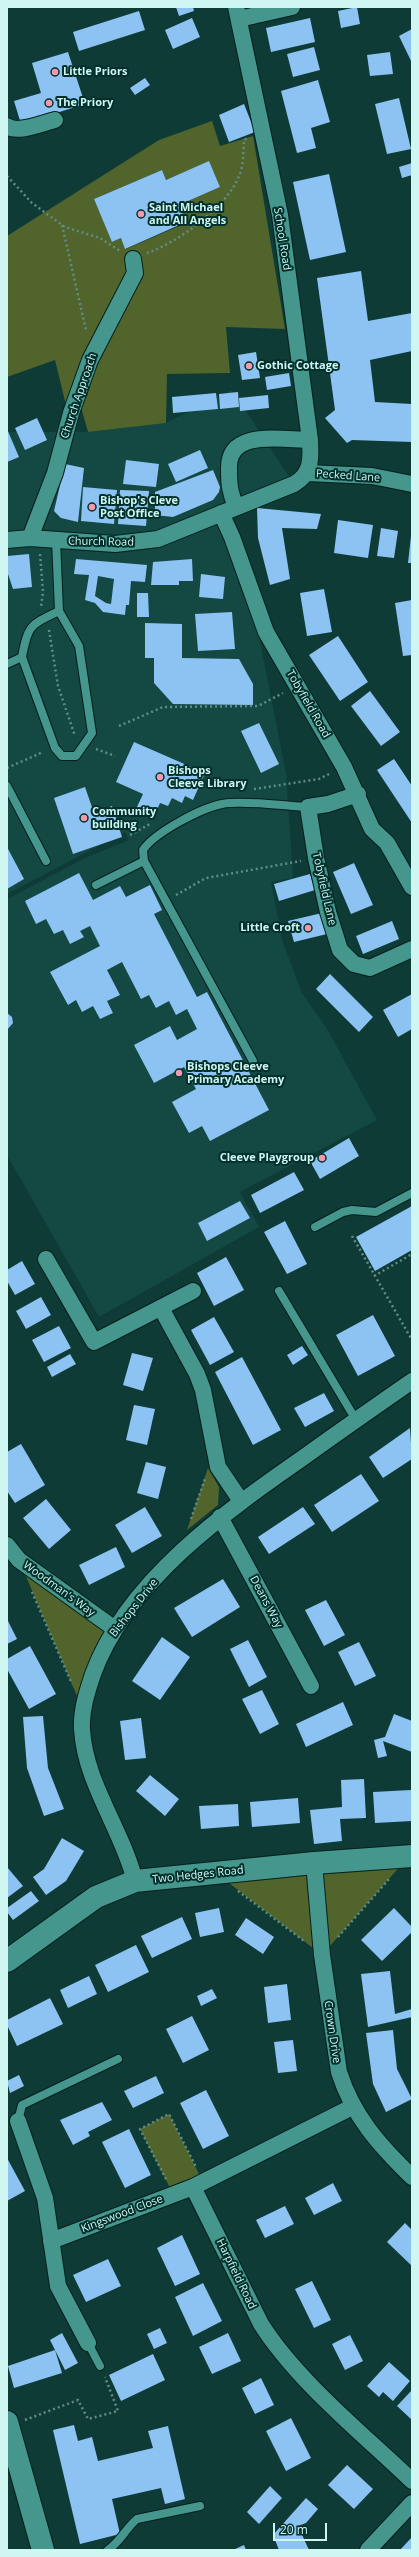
<!DOCTYPE html>
<style>
body{margin:0}
#map{position:relative;width:419px;height:2557px;overflow:hidden;background:#0e3b36;font-family:"Open Sans",sans-serif}
canvas{display:block}
.frame{position:absolute;inset:0;border:8px solid #cff6f0;pointer-events:none}
.scale{position:absolute;left:273px;top:2523px;width:54px;height:18px;box-sizing:border-box;border:2px solid #cff6f0;border-top:0;padding-left:5px;font-size:12px;line-height:14px;white-space:nowrap;color:#cff6f0;-webkit-text-stroke:3px #01302c;paint-order:stroke}
</style>
<div id="map">
<canvas width="419" height="2557"></canvas>
<div class="frame"></div>
<div class="scale">20 m</div>
</div>
<script>
const c = document.querySelector('canvas').getContext('2d');
c.lineJoin = 'round';
function fill(path, color) { c.fillStyle = color; c.fill(path, 'evenodd'); }
function strokePath(path, color, width, dash) { c.strokeStyle = color; c.lineWidth = width; c.lineCap = dash ? 'butt' : 'round'; c.setLineDash(dash || []); c.stroke(path); }
function drawText(font, color, halo, rows, align = 'center') {
  c.font = font + ' "Open Sans",sans-serif'; c.lineWidth = 4; c.setLineDash([]); c.textBaseline = 'middle'; c.strokeStyle = halo; c.fillStyle = color; for (const [text, x, y, turn = 0] of rows) {
    c.save(); c.translate(x, y); c.rotate((+turn || 0) * Math.PI / 180); c.textAlign = isNaN(turn) ? turn : align; if (halo) c.strokeText(text, 0, 0); c.fillText(text, 0, 0); c.restore();
  }
}
const built = new Path2D(`
 M232 390 294 484 221 513 256 621 286 773 293 878 271 882 283 943 302 993 326 1027 377 1120 240 1192 259 1227 99 1317 7 1155V899L87 857 129 840 125 832 7 894V432H88L166 423Z`);
const green = new Path2D(`
 M212 121 220 146 253 136 285 329 226 327 230 373 167 374 166 423 88 432 81 407 66 405 55 360 7 377V236L159 140ZM209 162 220 187 179 205 186 223 126 249 121 238 113 242 94 199 162 170 166 180Z
 M208 1468 219 1487 218 1505 187 1530Z
 M19 1560 115 1629 83 1710Z
 M409 1856 322 1955 216 1873Z
 M169 2114 203 2182 173 2194 140 2129Z`);
const building = new Path2D(`
 M176 7H193L194 11 179 16Z
 M357 7 360 24 341 28 338 11Z
 M139 11 145 30 79 51 73 32Z
 M192 18 200 37 173 49 165 30Z
 M310 18 315 42 271 52 266 28Z
 M412 29V63L399 36Z
 M314 47 320 70 293 77 287 54Z
 M68 52 85 104 21 124 14 101 41 93 32 63Z
 M390 52 393 74 370 76 367 55Z
 M145 78 150 85 135 95 130 88Z
 M318 80 330 122 311 128 316 148 297 153 281 91Z
 M399 98 411 149 387 154 375 104Z
 M244 104 255 132 229 142 219 115Z
 M209 161 220 187 179 205 186 222 125 249 121 238 112 242 94 199 162 170 166 180Z
 M412 163V175L402 178 399 167Z
 M329 174 346 252 310 260 293 182Z
 M361 271 368 321 412 313V351L370 360 375 402 412 404V442L352 440 347 443 325 418 335 410 317 278Z
 M256 352 260 378 242 380 238 355Z
 M289 373 291 386 267 390 265 377Z
 M238 392 239 407 220 409 219 394Z
 M216 393 218 409 173 413 172 397Z
 M268 395 269 408 240 411 239 398Z
 M37 418 47 440 25 450 15 428Z
 M7 429 19 457 7 462Z
 M200 450 208 468 176 482 168 464Z
 M126 460 159 464 156 487 123 484Z
 M65 464 84 468 78 522 61 518 54 511Z
 M213 470 220 487 219 492 213 500 173 517 155 515V492Z
 M83 487 117 490 114 524 81 521Z
 M120 490 149 491 146 526 118 524Z
 M257 508 321 514 317 529 282 528 290 579 270 585 258 538Z
 M338 520 373 525 368 558 334 553Z
 M381 528 398 531 394 558 377 556Z
 M411 536H412V563H408Z
 M29 554 32 587 13 589 7 571V556Z
 M76 559 147 565 145 582 131 581 129 605H126L125 615 103 612 95 603 85 600 89 575 74 574ZM98 576 114 579 111 604 106 603 95 596Z
 M192 559 193 581H179V585H151L153 562Z
 M201 574 225 577 223 599 199 597Z
 M324 589 332 632 307 636 300 593Z
 M137 593H148L149 617H137Z
 M412 600V655L403 656 395 603Z
 M232 612 235 649 198 651 195 614Z
 M145 623 182 624V658L239 659 253 684V705L173 704 154 683V658H145Z
 M338 636 368 682 340 701 309 655Z
 M370 691 400 732 381 746 351 706Z
 M259 723 279 764 261 773 241 731Z
 M134 742 205 773 193 800 185 796 182 803 172 798 168 806 160 803 154 817 136 809 143 794 116 782Z
 M394 759 412 786V823L377 770Z
 M85 787 94 813 112 806 122 837 73 854 54 798Z
 M7 847 24 879 7 889Z
 M354 863 373 905 351 914 333 872Z
 M79 873 93 900 120 886 126 897 150 885 162 910 154 914 197 997 207 992 269 1110 210 1141 202 1126 189 1133 172 1102 196 1089 184 1067 154 1083 134 1045 170 1026 177 1040 197 1029 187 1009 176 1015 169 1001 156 1008 149 995 141 999 122 962 107 970 120 995 107 1001 113 1013 100 1019 93 1006 82 1012 76 1000 68 1005 50 972 100 946 90 926 80 931 84 937 70 944 63 930 54 934 46 919 36 924 25 901Z
 M310 874 315 890 279 901 274 884Z
 M322 913 327 934 294 942 288 921Z
 M392 921 399 939 363 954 356 936Z
 M330 974 373 1017 359 1032 316 989Z
 M412 994V1029L398 1037 383 1010Z
 M7 1013 12 1017 13 1023 7 1030Z
 M349 1138 359 1156 320 1179 310 1161Z
 M294 1172 304 1190 260 1213 251 1195Z
 M240 1201 250 1218 207 1241 198 1223Z
 M412 1206V1250L375 1271 356 1237Z
 M285 1221 307 1264 287 1274 264 1232Z
 M226 1257 244 1290 214 1306 197 1273Z
 M22 1261 35 1284 15 1295 7 1281V1270Z
 M41 1297 51 1315 26 1329 16 1311Z
 M373 1315 395 1356 358 1376 336 1335Z
 M214 1317 234 1352 210 1365 191 1330Z
 M59 1326 71 1348 44 1362 32 1340Z
 M302 1346 308 1355 293 1365 287 1355Z
 M132 1353 153 1358 143 1391 123 1385Z
 M70 1354 76 1364 52 1377 47 1367Z
 M242 1357 281 1430 253 1445 215 1372Z
 M324 1393 334 1411 305 1427 294 1408Z
 M134 1405 155 1409 147 1445 126 1440Z
 M410 1428 412 1459 383 1478 369 1457Z
 M21 1444 45 1485 15 1503 7 1491V1452Z
 M146 1462 166 1467 158 1499 137 1493Z
 M361 1474 379 1501 332 1532 314 1505Z
 M46 1499 71 1530 49 1549 23 1518Z
 M145 1507 162 1536 132 1553 115 1525Z
 M303 1507 315 1524 269 1554 258 1537Z
 M116 1547 125 1567 89 1585 79 1565Z
 M223 1579 240 1607 192 1637 174 1608Z
 M326 1600 345 1635 324 1646 305 1610Z
 M7 1619 17 1639 7 1644Z
 M162 1637 190 1657 160 1700 132 1681Z
 M248 1640 267 1677 249 1687 230 1649Z
 M359 1642 376 1676 355 1686 338 1652Z
 M30 1646 56 1694 29 1709 7 1669V1659Z
 M262 1690 279 1724 260 1734 242 1699Z
 M343 1702 353 1725 306 1747 296 1724Z
 M394 1714 412 1721V1752L383 1741 387 1756 378 1758 374 1740 385 1737Z
 M43 1716 48 1768 64 1809 44 1816 27 1768 23 1717Z
 M141 1718 146 1758 125 1760 120 1721Z
 M150 1775 179 1799 165 1816 136 1791Z
 M364 1779 366 1818 340 1819 342 1841 314 1844 310 1810 342 1807 341 1780Z
 M411 1790 412 1821 375 1823 373 1792Z
 M298 1798 300 1823 252 1827 250 1802Z
 M238 1804 239 1826 201 1829 199 1806Z
 M62 1838 84 1851 66 1881 46 1895 33 1877 44 1869Z
 M7 1867 23 1886 7 1898Z
 M31 1891 39 1901 13 1920 7 1912V1908Z
 M219 1908 224 1932 200 1937 195 1913Z
 M394 1908 412 1927V1932L382 1961 361 1940Z
 M182 1917 192 1939 152 1958 141 1936Z
 M246 1918 274 1937 263 1954 235 1935Z
 M136 1945 149 1972 108 1992 95 1965Z
 M390 1971 395 2014 412 2009V2017L368 2027 361 1974Z
 M89 1976 97 1994 68 2008 60 1990Z
 M287 1984 291 2020 268 2023 264 1987Z
 M212 1989 217 1998 201 2006 197 1996Z
 M50 1998 63 2024 17 2046 7 2025V2020Z
 M192 2016 209 2050 183 2063 166 2029Z
 M393 2030 397 2069 412 2099 386 2112 373 2084 366 2033Z
 M293 2040 297 2071 278 2073 274 2042Z
 M19 2075 24 2086 10 2093 7 2081Z
 M156 2076 164 2093 133 2108 124 2091Z
 M206 2090 229 2136 203 2149 180 2103Z
 M102 2102 112 2120 88 2132 90 2136 73 2145 60 2120Z
 M129 2129 151 2175 125 2188 102 2142Z
 M7 2158 25 2191 7 2201Z
 M333 2183 342 2201 314 2215 305 2198Z
 M285 2206 294 2224 265 2238 256 2220Z
 M405 2223 412 2230V2266L387 2242Z
 M182 2235 200 2274 175 2286 157 2248Z
 M108 2259 121 2286 86 2302 73 2275Z
 M312 2281 331 2320 314 2328 295 2289Z
 M203 2283 222 2321 193 2336 175 2297Z
 M160 2328 167 2343 154 2349 147 2334Z
 M62 2333 78 2363 65 2370 50 2340Z
 M228 2333 241 2361 212 2374 199 2347Z
 M350 2335 363 2361 345 2370 332 2344Z
 M55 2350 62 2373 14 2388 8 2366Z
 M153 2354 165 2380 121 2401 109 2375Z
 M389 2362 410 2381 393 2401 383 2392 379 2397 367 2386Z
 M261 2378 274 2405 255 2414 242 2388Z
 M412 2390V2420L397 2406Z
 M291 2418 311 2458 286 2471 266 2431Z
 M74 2425 78 2441 92 2437 98 2461 153 2448 148 2431 168 2426 185 2499 165 2504 161 2488 112 2499 120 2534 80 2544 53 2430Z
 M347 2465 373 2489 354 2509 328 2485Z
 M270 2486 282 2498 259 2524 247 2512Z
 M306 2498 318 2509 306 2523 298 2526 309 2550H279L273 2535Z
 M412 2537V2550H400Z
 M244 2545 246 2550H233Z`);
const path = new Path2D(`
 M7 176 32 203 65 227 100 238 120 251
 M62 225 86 330
 M147 253C177 243 227 207 239 176 244 166 243 151 244 140L248 138
 M40 554 43 592 41 607
 M49 630 58 686 75 736
 M119 726 163 707 258 706 283 693
 M96 749 115 756
 M7 768 43 752
 M254 789 319 779 329 774
 M130 835 150 824
 M176 895 206 878 301 861
 M352 1236 412 1340
 M374 1276 412 1254
 M191 1519 205 1479
 M32 1592 72 1684
 M238 1891 304 1941
 M338 1937 390 1878
 M166 2179 140 2129 169 2114 196 2167
 M25 2420 78 2400 88 2419 118 2411 105 2377`);
const lane = new Path2D(`
 M22 657 55 748 62 756H76L92 733 79 646 59 611 56 540
 M7 664 22 657C28 625 30 625 59 611
 M7 786 46 861
 M96 885 144 861
 M253 1061 144 861 143 850C154 833 201 808 222 804 242 800 286 806 308 807
 M315 1227 343 1212 352 1210 376 1212 412 1193
 M279 1291 356 1420
 M18 2121 22 2105 118 2059
 M88 2343 100 2366
 M108 2550C122 2540 125 2529 137 2519L200 2506`);
const street = new Path2D(`
 M239 19 292 7
 M7 126C17 134 43 123 55 120
 M307 473 372 476 412 484
 M236 506C230 494 229 484 229 470 227 428 282 440 310 440
 M221 513 232 537 266 632 344 767 372 829 387 843 412 887
 M30 538 55 473 71 413 90 360 135 273 133 259
 M7 540 30 538 115 544 158 539 294 484C312 474 311 458 310 440L280 215 236 7
 M358 794 328 804 308 807 316 858 328 912 340 950 354 964 370 968 412 949
 M46 1259 94 1342 193 1291
 M161 1308 197 1374 203 1390 218 1467 241 1501
 M220 1517 311 1686
 M7 1545 19 1560 115 1629
 M314 1863 322 1955 339 2072C353 2116 379 2145 412 2177
 M135 1881C122 1829 85 1783 82 1729 81 1710 87 1692 93 1674 127 1581 225 1512 304 1457 340 1431 376 1406 412 1381
 M352 2107 193 2187 261 2324C297 2381 363 2434 412 2481
 M18 2121 45 2198 58 2286 88 2343
 M51 2241 193 2187
 M368 2550 412 2503`);
const secondary = new Path2D(`
 M7 1961 96 1897 135 1881 314 1863 412 1856
 M7 2422 43 2550`);
const markers = [
 [55,72,4,"#f29aad"],
 [49,103,4,"#f29aad"],
 [141,214,4,"#f29aad"],
 [249,366,4,"#f29aad"],
 [92,507,4,"#f29aad"],
 [160,777,4,"#f29aad"],
 [84,818,4,"#f29aad"],
 [308,928,4,"#f29aad"],
 [179,1073,4,"#f29aad"],
 [322,1158,4,"#f29aad"]
];
const poiNames = [
 ["Little Priors",63,72],
 ["The Priory",57,103],
 ["Saint Michael",149,208],
 ["and All Angels",149,221],
 ["Gothic Cottage",257,366],
 ["Bishop's Cleve",100,501],
 ["Post Office",100,514],
 ["Bishops",168,771],
 ["Cleeve Library",168,784],
 ["Community",92,812],
 ["building",92,825],
 ["Little Croft",300,928,"right"],
 ["Bishops Cleeve",187,1067],
 ["Primary Academy",187,1080],
 ["Cleeve Playgroup",314,1158,"right"]
];
const streetNames = [
 ["School Road",282,239,81],
 ["Church Approach",79,396,-71],
 ["Pecked Lane",348,476,4],
 ["Church Road",101,542,1],
 ["Tobyfield Road",308,704,60],
 ["Tobyfield Lane",324,889,77],
 ["Woodman's Way",59,1589,36],
 ["Deans Way",266,1602,62],
 ["Bishops Drive",134,1608,-52],
 ["Two Hedges Road",198,1875,-6],
 ["Crown Drive",332,2032,82],
 ["Kingswood Close",122,2214,-21],
 ["Harpfield Road",236,2274,64]
];
fill(built, '#134843');
fill(green, '#50642c');
fill(building, '#8cc3f3');
strokePath(lane, '#051f1d', 10);
strokePath(street, '#051f1d', 18);
strokePath(secondary, '#051f1d', 24);
strokePath(path, '#628c87', 2.5, [2, 3]);
strokePath(lane, '#45968d', 8);
strokePath(street, '#45968d', 16);
strokePath(secondary, '#45968d', 22);
for (const [x, y, r, color] of markers) { const dot = new Path2D(); dot.arc(x, y, r, 0, 2 * Math.PI); c.fillStyle = color; c.fill(dot); strokePath(dot, '#01302c', 1.5); }
drawText('bold 11px', '#cff6f0', '#01302c', poiNames, 'left');
drawText('11px', '#cff6f0', '#01302c', streetNames);
</script>
